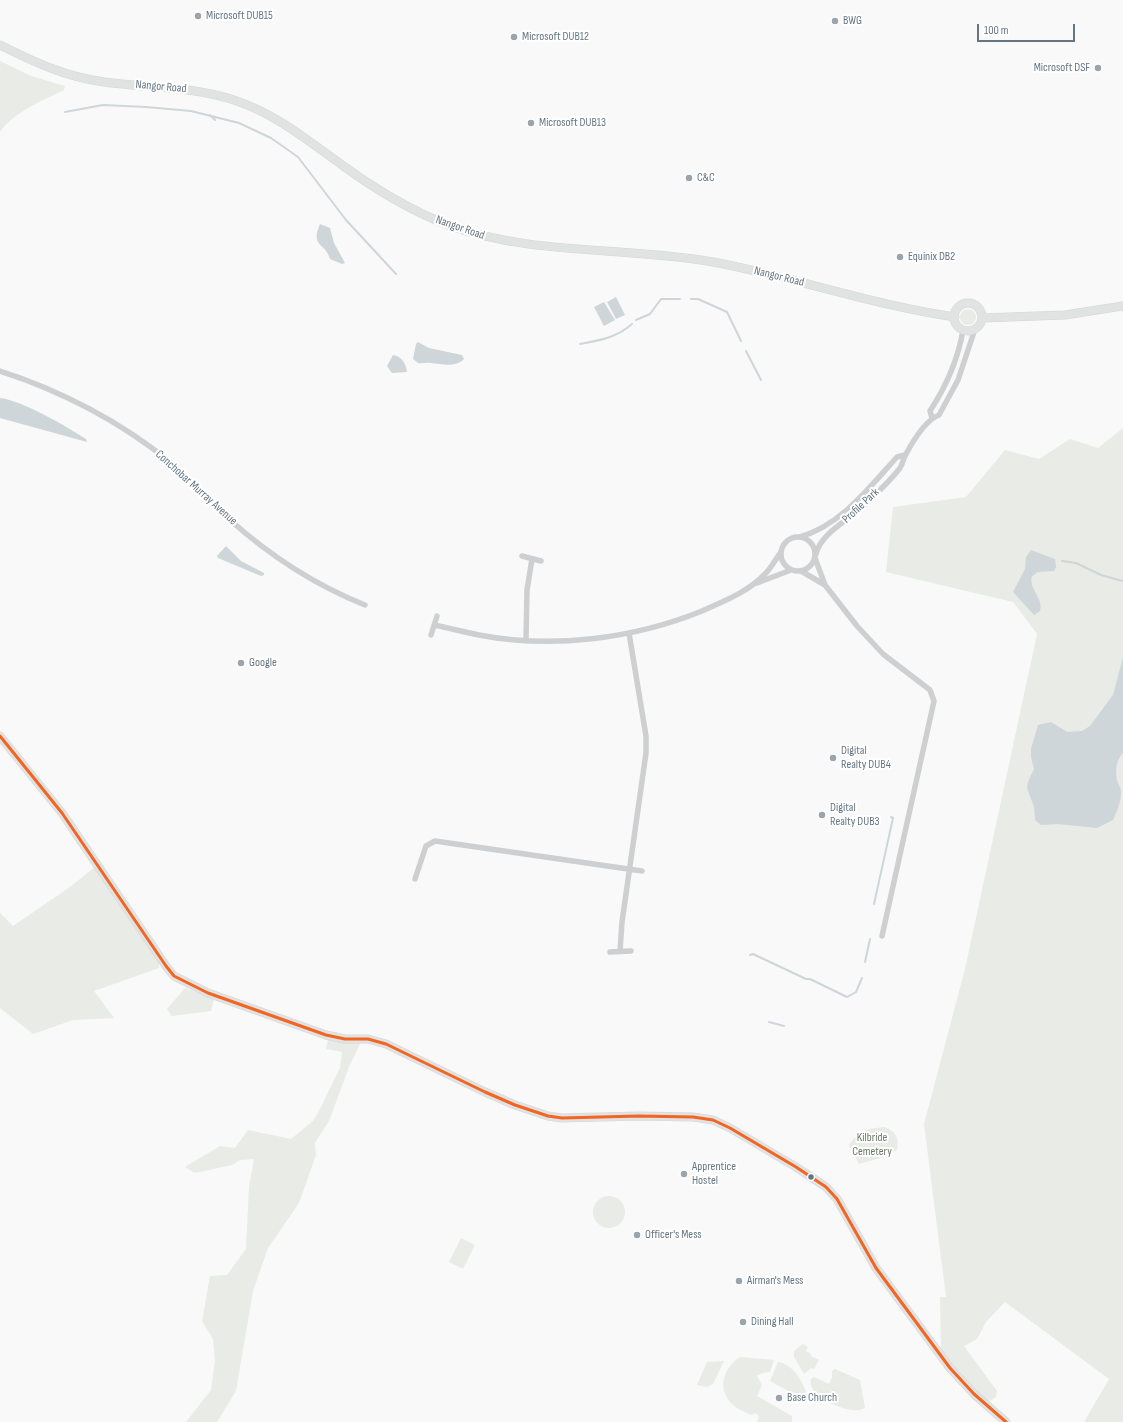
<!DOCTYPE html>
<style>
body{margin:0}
#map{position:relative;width:1123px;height:1422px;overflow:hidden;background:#f9f9f9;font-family:"Sofia Sans Condensed",sans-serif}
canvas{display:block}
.scale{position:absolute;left:977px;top:24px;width:98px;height:18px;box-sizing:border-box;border:2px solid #657683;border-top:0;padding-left:5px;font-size:12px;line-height:14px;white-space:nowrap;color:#657683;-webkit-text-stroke:3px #fff;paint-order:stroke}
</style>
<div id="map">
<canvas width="1123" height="1422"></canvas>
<div class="scale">100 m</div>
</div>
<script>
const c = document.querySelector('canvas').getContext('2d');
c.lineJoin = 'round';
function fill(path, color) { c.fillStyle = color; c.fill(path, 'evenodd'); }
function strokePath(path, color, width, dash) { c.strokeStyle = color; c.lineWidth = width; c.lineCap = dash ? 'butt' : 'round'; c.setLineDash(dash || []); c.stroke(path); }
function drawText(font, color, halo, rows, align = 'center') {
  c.font = font + ' "Sofia Sans Condensed",sans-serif'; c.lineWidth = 4; c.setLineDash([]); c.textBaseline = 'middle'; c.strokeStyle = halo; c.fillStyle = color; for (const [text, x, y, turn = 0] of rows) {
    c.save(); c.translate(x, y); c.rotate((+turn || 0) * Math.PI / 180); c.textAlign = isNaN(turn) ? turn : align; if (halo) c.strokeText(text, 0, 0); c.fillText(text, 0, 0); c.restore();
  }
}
const green = new Path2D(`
 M0 61 31 76 65 86 64 90C42 101 15 111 0 132Z
 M960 317a8 8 0 1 1 16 0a8 8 0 1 1-16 0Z
 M1123 428V1422H1084L1109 1379 1005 1302 986 1322 977 1339 964 1346 997 1391 996 1397 988 1402 954 1369 941 1351 940 1297H946L924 1124 965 969 1037 634 1013 602 886 572 893 507 966 497 1005 450 1039 459 1070 439 1098 448Z
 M96 866 159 961V968L94 991 114 1018 73 1020 33 1034 0 1008V913L13 926 70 887Z
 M185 988 214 999 211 1011 172 1016 167 1009Z
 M328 1039 361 1042 349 1067 329 1121 315 1143 316 1155 299 1203 268 1248 253 1291 236 1391 217 1422H186L211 1390 215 1360 213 1339 202 1321 210 1276 227 1275 246 1249 249 1187 254 1159 240 1160 232 1165 195 1173 185 1167 220 1146 235 1148 248 1130 291 1139 313 1121 318 1113 340 1068 342 1052 326 1049Z
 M885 1127C896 1132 899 1137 897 1150L884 1157 859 1164 849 1145C860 1129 867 1129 885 1127Z
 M593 1212a16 16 0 1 1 32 0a16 16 0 1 1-32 0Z
 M461 1238 475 1245 463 1269 449 1262Z
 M803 1344 808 1347 806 1351 811 1354V1356L819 1360 814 1369 811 1368 804 1374 794 1357V1351Z
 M740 1357 774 1360 770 1372 762 1373 757 1376 762 1385 757 1396 792 1416V1422H757L759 1416 755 1413 751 1415C745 1412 737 1409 732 1404 717 1389 723 1368 740 1357Z
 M724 1361 713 1384 707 1387 697 1385 707 1362Z
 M778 1362C792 1364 801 1378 806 1391L803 1399 770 1381Z
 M835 1369 860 1380 865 1408C852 1417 805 1396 811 1379L814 1377 829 1384 832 1377V1371Z`);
const water = new Path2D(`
 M320 224 330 228 334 243 345 263 342 264 330 259C325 242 310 247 320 224Z
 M616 297 625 315 616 319 607 302Z
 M604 302 615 320 604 326 594 307Z
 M418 342 429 348 462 355 464 359C456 368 441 364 431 363 427 362 422 364 418 363L413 359 416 344Z
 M393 355C402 356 406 364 407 372L392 373 387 366Z
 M0 398C23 401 66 426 86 439L87 442 0 418Z
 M226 546 241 561 264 573V575L261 576 218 558 217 556Z
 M1031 550 1055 559 1056 567 1054 571 1038 572 1032 576C1028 589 1044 598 1040 611L1034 615 1013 592 1025 569 1026 557Z
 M1123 657V753C1116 760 1115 770 1117 780 1118 784 1121 788 1121 792 1121 802 1117 811 1113 820L1097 828 1058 824 1041 825 1035 820 1034 807 1027 788 1028 782 1034 769 1031 757V749L1038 725 1051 722 1067 732 1082 731 1090 726 1113 695Z`);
const stream = new Path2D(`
 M65 112 103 105 146 107 191 111 239 123 271 138 298 157 346 220 396 274
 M210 115 215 120
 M691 299H698L727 312 741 341
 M636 320 650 314 661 299H680
 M580 344C600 340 616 338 632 324
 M746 351 761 380
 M1062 561 1076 563 1101 575 1123 581
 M874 904 893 818 891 817
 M750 955 753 954 806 979H810L847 997 856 992 862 978
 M865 962 870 939
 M769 1022 784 1026`);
const street = new Path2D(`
 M0 371C60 390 121 422 170 462 191 480 209 501 229 519 269 555 315 585 365 605
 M932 418 930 411C947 385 958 360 963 330
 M781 554a17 17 0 1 1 34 0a17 17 0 1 1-34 0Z
 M800 537C841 525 869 488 897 457L905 455
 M816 554C820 535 845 522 860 509 872 498 890 481 900 468 903 464 903 458 906 454 913 441 926 420 939 415L958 380 975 329
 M522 556 541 561
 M815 558 825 585 857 626 883 654 930 690 934 701 882 936
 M801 571 825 585
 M757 583 791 570
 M434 625C449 628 464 632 479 635 552 649 633 639 702 611 724 601 748 592 765 574 771 568 775 560 781 552
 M431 635 437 616
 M526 640 527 590 532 559
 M415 879 426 846 435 841 642 871
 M620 951 622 922 646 753V736L629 633
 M610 952 631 951`);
const secondary = new Path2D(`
 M0 45C34 62 66 77 104 82 148 88 192 86 234 100 276 114 307 140 342 165 375 189 409 210 448 225 532 256 625 246 713 262 794 277 872 305 955 317
 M954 317a14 14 0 1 1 28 0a14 14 0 1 1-28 0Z
 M982 318 1065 315 1123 306
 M0 736 62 813 166 966 174 976 208 993 326 1035 345 1039H368L386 1044 485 1092 515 1105 548 1116 562 1118 639 1116 693 1117 713 1120 730 1128 796 1167 826 1187 837 1199 876 1268 950 1368 974 1394 1006 1422`);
const bus1 = new Path2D(`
 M0 736 62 813 166 966 174 976 208 993 326 1035 345 1039H368L386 1044 485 1092 515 1105 548 1116 562 1118 639 1116 693 1117 713 1120 730 1128 796 1167 826 1187 837 1199 876 1268 950 1368 974 1394 1006 1422`);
const markers = [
 [198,16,4,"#99a4ac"],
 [835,21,4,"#99a4ac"],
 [514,37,4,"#99a4ac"],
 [1098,68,4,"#99a4ac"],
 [531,123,4,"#99a4ac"],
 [689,178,4,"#99a4ac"],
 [900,257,4,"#99a4ac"],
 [241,663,4,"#99a4ac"],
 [833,758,4,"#99a4ac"],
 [822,815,4,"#99a4ac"],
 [684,1174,4,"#99a4ac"],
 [811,1177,3.5,"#657683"],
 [637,1235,4,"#99a4ac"],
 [739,1281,4,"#99a4ac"],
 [743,1322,4,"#99a4ac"],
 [779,1398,4,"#99a4ac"]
];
const poiNames = [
 ["Microsoft DUB15",206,16],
 ["BWG",843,21],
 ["Microsoft DUB12",522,37],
 ["Microsoft DSF",1090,68,"right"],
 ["Microsoft DUB13",539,123],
 ["C&C",697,178],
 ["Equinix DB2",908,257],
 ["Google",249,663],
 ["Digital",841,751],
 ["Realty DUB4",841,765],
 ["Digital",830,808],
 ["Realty DUB3",830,822],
 ["Apprentice",692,1167],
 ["Hostel",692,1181],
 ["Officer's Mess",645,1235],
 ["Airman's Mess",747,1281],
 ["Dining Hall",751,1322],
 ["Base Church",787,1398]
];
const streetNames = [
 ["Nangor Road",161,87,5],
 ["Nangor Road",460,228,19],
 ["Nangor Road",779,277,14],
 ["Conchobar Murray Avenue",196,488,42],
 ["Profile Park",861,506,-43]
];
const parkNames = [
 ["Kilbride",872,1138],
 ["Cemetery",872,1152]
];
fill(green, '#e8ebe6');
fill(water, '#ced6d9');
strokePath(stream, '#ced6d9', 2);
strokePath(secondary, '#d5d6d7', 9);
strokePath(street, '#cecfd0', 5.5);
strokePath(secondary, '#e1e2e2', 8);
strokePath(bus1, '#f26522', 3);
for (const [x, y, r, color] of markers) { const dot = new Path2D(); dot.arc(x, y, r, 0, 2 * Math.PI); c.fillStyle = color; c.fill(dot); strokePath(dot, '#fff', 1.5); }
drawText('12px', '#657683', '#fff', poiNames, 'left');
drawText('12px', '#657683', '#fff', streetNames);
drawText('12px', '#687a64', '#fff', parkNames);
</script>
